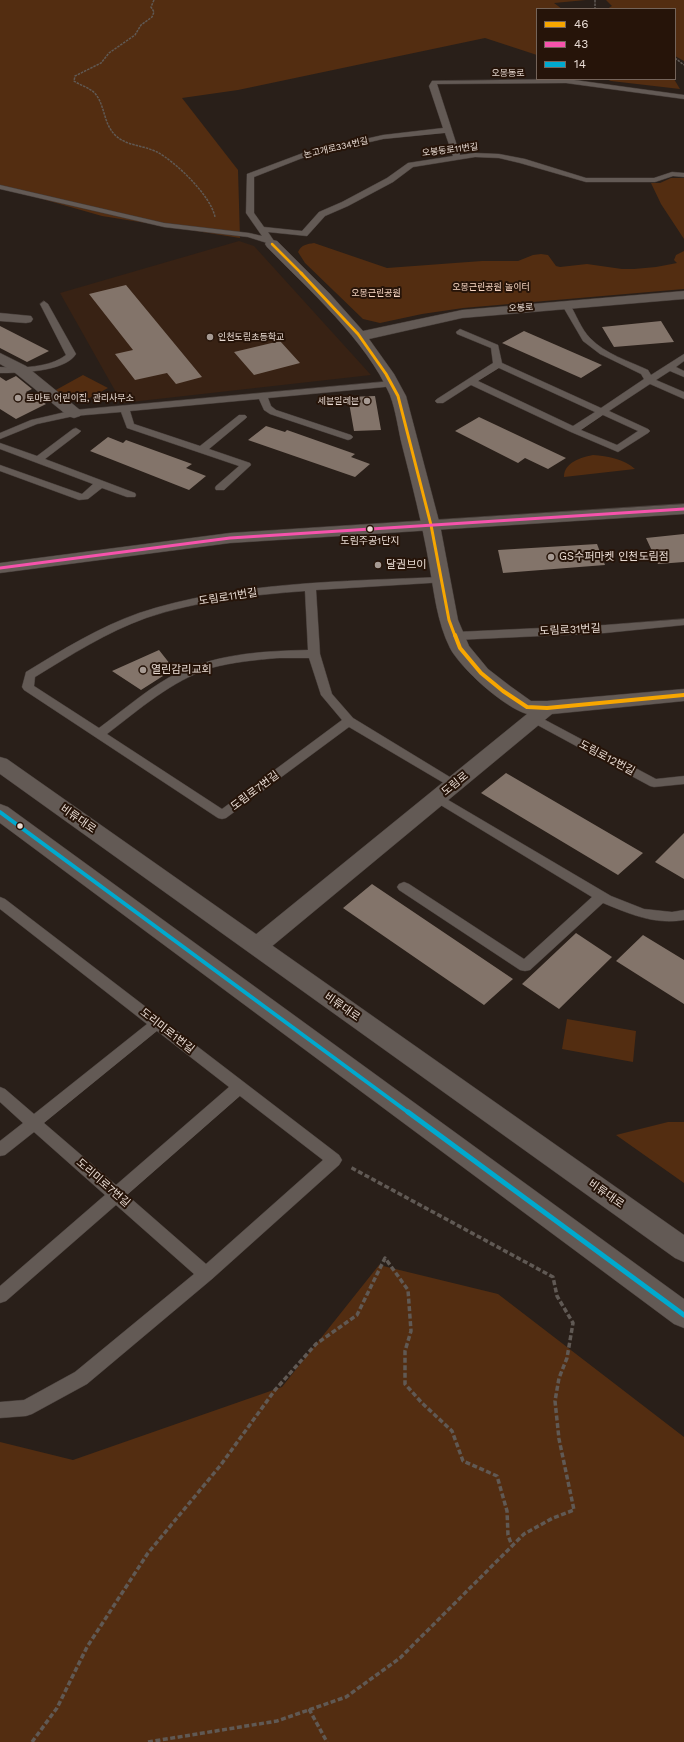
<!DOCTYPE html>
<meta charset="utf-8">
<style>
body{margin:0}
#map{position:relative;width:684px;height:1742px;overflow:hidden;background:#291f19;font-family:"Work Sans",sans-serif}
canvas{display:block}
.legend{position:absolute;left:536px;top:8px;width:140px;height:72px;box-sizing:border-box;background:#261409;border:1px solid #74645a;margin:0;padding:5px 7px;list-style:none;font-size:12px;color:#e9dcd4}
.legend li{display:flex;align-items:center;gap:8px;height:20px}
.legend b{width:20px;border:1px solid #74645a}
</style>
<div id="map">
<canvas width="684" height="1742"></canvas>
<ul class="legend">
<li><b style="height:5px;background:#f7a600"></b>46</li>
<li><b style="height:5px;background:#f653ac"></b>43</li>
<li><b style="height:5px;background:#00a9ce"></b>14</li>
</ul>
</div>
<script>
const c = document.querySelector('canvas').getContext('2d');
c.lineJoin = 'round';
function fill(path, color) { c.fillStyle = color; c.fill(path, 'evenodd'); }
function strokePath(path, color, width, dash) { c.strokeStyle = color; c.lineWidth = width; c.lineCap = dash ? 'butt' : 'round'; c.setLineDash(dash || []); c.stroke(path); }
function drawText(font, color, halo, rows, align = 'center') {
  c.font = font + ' "Work Sans","Noto Sans KR",sans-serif'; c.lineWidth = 4; c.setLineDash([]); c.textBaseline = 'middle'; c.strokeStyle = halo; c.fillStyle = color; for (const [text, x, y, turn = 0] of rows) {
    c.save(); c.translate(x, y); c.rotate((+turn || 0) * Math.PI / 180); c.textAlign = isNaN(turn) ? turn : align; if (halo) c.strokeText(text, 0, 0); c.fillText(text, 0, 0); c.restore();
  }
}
const built = new Path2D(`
 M239 241 254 246 371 375 122 403 60 293Z`);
const green = new Path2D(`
 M0 0H586L554 3 562 9H537V55L485 38 238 90 182 98 238 170 240 238 102 216 0 187Z
 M606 0H684V61L675 56V9H607L612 6Z
 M606 79H674L680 89 611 81Z
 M671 178H684V239L661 204 651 183H660Z
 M314 243 387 268 482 261H518L533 255 541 254 548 255 556 266 560 267 587 264 622 269H634L656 267 677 263 674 260 676 255 684 251V289L463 308 422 314 380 323 363 319 305 263 298 252C301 245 307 244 314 243Z
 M83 375 108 388 80 403 54 391Z
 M593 455C608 456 624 459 635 469L564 477C564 462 582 457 593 455Z
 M567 1019 636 1031 633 1062 562 1049Z
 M668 1122H684V1183L616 1135Z
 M379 1265 498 1294 684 1437V1742H0V1442L73 1460 282 1387Z`);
const building = new Path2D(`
 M126 285 202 377 176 384 167 373 135 380 115 354 133 350 89 294Z
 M661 321 674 342 614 347 602 327Z
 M0 326 49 351 27 362 0 348Z
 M524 331 602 365 581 378 502 343Z
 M280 341 300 363 254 375 234 352Z
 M16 376 32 389 26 392 46 404 16 419 0 409V377L6 381Z
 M375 396 381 430 354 431 348 397Z
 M479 417 566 458 548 469 525 458 518 463 455 431Z
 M266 426 285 432 287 430 355 454 351 457 370 464 355 477 248 440Z
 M108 437 123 443 126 440 192 464 186 468 206 476 189 490 90 451Z
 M684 534V562L658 564 646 538Z
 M597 544 605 565 503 573 498 550Z
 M159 650 174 669 141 690 112 671Z
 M506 773 643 853 618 875 481 793Z
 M684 833V879L655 862Z
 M372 884 513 979 484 1005 343 908Z
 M576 933 612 957 559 1009 522 984Z
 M643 935 684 960V1004L616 961Z`);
const pathFar1 = new Path2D(`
 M154 0 151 7 154 12 152 17 141 25 135 35 109 53 101 63 75 76 74 81C81 86 92 88 97 96 105 108 104 124 115 135 126 146 143 145 157 152 176 162 211 196 215 217
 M595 0V9
 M675 58 684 65`);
const path = new Path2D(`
 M309 1709 327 1742
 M32 1742 57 1708 87 1647 148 1553 220 1466 275 1390 316 1344 357 1315 385 1258 408 1290 411 1331 405 1351V1384L422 1403 452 1431 463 1461 497 1476 507 1511 508 1535 512 1546
 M148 1742 277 1721 346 1697 400 1658 524 1534 553 1518 574 1510 559 1439 555 1401 559 1378 567 1358 573 1323 557 1296 553 1277 350 1167`);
const service = new Path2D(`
 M567 79 684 95V99L566 83 437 84 460 155 475 153 499 154 525 159 586 178H654L672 172 684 173V177L673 176 655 182H586L520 163 499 158 475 157 413 167 393 182 348 206 325 216 307 236 268 232 276 244 272 246 267 243 248 237 164 227 0 189V185L164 223 249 233 262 236 246 213 247 174 303 153 383 135 443 128 429 86 432 81ZM445 133 453 156 408 163 387 178 342 202 319 212 302 231 264 227 254 213V177L305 157 383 139Z
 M44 301 48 304 76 354C65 372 19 373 0 373V367C21 368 49 368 66 355L40 304Z
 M566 302 569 303C576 314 581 329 590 338 605 354 629 361 648 370L651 375 684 354V361L676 367 684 371V377L670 371 656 380 684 392V399L650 384 609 411 648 429 650 431 648 433 618 452 571 432 471 385 443 403H437L435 401 437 399 493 363 491 348 457 334 456 332 460 329 498 345 502 363 601 408 644 379 641 374 600 354 583 341 562 305ZM499 368 595 412 573 426 478 381ZM603 415 638 431 617 445 581 430Z
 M392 381 397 384 395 386 268 398 271 406 276 410 351 435 353 437 351 439 348 440 270 414 264 410 259 399 130 411 134 424 200 446 239 415H245L247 417 245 419 209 449 250 463 251 465 224 490H216L215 488 216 486 239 466 127 428 121 412 74 416 37 424 0 439V433L31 420 74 410Z
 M76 428 81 431 79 433 45 459 135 493 136 495 135 497H127L102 488 88 499 79 500 0 471V465L82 494 93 484 0 449V443L37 456 73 429Z
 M442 577 447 580 446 582 316 590 320 654 332 694 353 718 458 782 460 785 458 788 454 789 349 727 226 818 222 819 218 818 24 690 22 687 26 672C62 650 99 627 139 613 232 582 345 581 442 577ZM305 591 308 650C260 651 211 654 168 678 144 692 122 711 99 728L34 686 35 677C71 655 107 632 146 618 196 601 252 595 305 591ZM278 658H309L321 695 342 720 222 809 107 734C140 709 171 681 211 668 233 662 256 660 278 658Z
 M684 619V625L605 633 456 640 452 639 450 636 452 633 456 632 605 625Z
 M534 714 656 779 684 776V784L654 787 650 786 530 721 528 718 530 715Z
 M438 794 611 896 644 909 672 912 684 910V920C654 925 630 914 603 903L530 970 525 971 520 970 399 890 397 887 399 884 404 882 409 884 524 959 592 897 434 801 432 798 434 795Z
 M0 897 5 899 339 1155 342 1160 339 1165 212 1279 87 1384 32 1414 26 1416 0 1418V1402L24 1400 75 1372 194 1274 116 1205 6 1301 0 1303V1286L105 1195 34 1132 5 1155 0 1156V1141L23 1123 0 1102V1087L5 1089 34 1114 147 1024 0 909ZM157 1031 229 1087 116 1185 44 1123ZM240 1096 323 1160 206 1264 127 1195Z`);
const minor = new Path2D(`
 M272 240 277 241 330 294 363 331 462 310 684 291V299L462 318 369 339 394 374 406 396 440 525 458 620 469 646 488 669 510 686 531 701H547L684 689V701L552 714 265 952 257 955 249 952 246 946 249 940 527 714C505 708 461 669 450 648 437 622 434 592 429 563 422 523 412 484 402 445 398 429 396 411 390 395 367 341 308 289 267 247L265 244 267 241Z
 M0 313 31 316 33 319 31 322 26 323 0 321Z
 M0 353 26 366 80 410 82 413 80 416 74 418 68 416 14 372 0 364Z`);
const secondary = new Path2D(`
 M684 504V514L230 543 0 573V563L230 533Z
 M0 757 7 759 684 1235V1262L675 1258 0 774Z
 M0 804 8 807 684 1299V1328L674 1324 0 823Z`);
const bus1Far2 = new Path2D(`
 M272 244 302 274`);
const bus1Far1 = new Path2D(`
 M301 273 358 334 386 374 398 396 431 525 449 620 455 636`);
const bus1 = new Path2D(`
 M455 635 460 648 481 673 503 691 527 707 547 708 684 695`);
const bus2 = new Path2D(`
 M0 568 230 538 684 509`);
const bus3Far1 = new Path2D(`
 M0 812 409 1113`);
const bus3 = new Path2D(`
 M408 1112 684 1315`);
const markers = [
 [210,337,4,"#a69a93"],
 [18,398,4,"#a69a93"],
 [367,401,4,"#a69a93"],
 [370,529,3.5,"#e9dcd4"],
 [551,557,4,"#a69a93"],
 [378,565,4,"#a69a93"],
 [143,670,4,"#a69a93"],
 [20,826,3.5,"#e9dcd4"]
];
const farStreetnames = [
 ["오봉동로",508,73],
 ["논고개로334번길",336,148,-13],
 ["오봉동로11번길",450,150,-7],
 ["오봉로",521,308,-4]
];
const farParknames = [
 ["오봉근린공원 놀이터",491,287],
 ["오봉근린공원",376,293]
];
const farPoinames = [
 ["인천도림초등학교",218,337],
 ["토마토 어린이집, 관리사무소",26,398],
 ["세븐일레븐",359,401,"right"]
];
const busNames = [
 ["도림주공1단지",370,541]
];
const poiNames = [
 ["GS수퍼마켓 인천도림점",559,557],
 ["달권브이",386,565],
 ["열린감리교회",151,670]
];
const streetNames = [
 ["도림로11번길",228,597,-9],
 ["도림로31번길",570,630,-3],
 ["도림로12번길",607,758,28],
 ["도림로",455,784,-39],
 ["도림로7번길",255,791,-37],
 ["비류대로",78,819,35],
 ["비류대로",342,1007,35],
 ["도리미로1번길",167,1031,38],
 ["도리미로7번길",103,1183,41],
 ["비류대로",606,1194,35]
];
fill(built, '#382214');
fill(green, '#532d11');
fill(building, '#83746a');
strokePath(service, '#443b37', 1);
strokePath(minor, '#443b37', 1);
strokePath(secondary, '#443b37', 1);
strokePath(pathFar1, '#605954', 1.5, [2.5, 1]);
strokePath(path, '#605954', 3.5, [5, 2.5]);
fill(service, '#635a55');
fill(minor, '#635a55');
fill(secondary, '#635a55');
strokePath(bus1Far2, '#f7a600', 2.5);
strokePath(bus1Far1, '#f7a600', 3);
strokePath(bus1, '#f7a600', 4);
strokePath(bus2, '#f653ac', 3);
strokePath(bus3Far1, '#00a9ce', 4);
strokePath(bus3, '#00a9ce', 5);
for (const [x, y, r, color] of markers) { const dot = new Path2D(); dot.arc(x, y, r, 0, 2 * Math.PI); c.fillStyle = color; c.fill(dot); strokePath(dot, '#261409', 1.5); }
drawText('9px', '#e9dcd4', '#261409', farStreetnames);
drawText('9px', '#f9d8c5', '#261409', farParknames);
drawText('9px', '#e9dcd4', '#261409', farPoinames, 'left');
drawText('10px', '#e9dcd4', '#261409', busNames);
drawText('11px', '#e9dcd4', '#261409', poiNames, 'left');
drawText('11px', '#e9dcd4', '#261409', streetNames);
</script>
